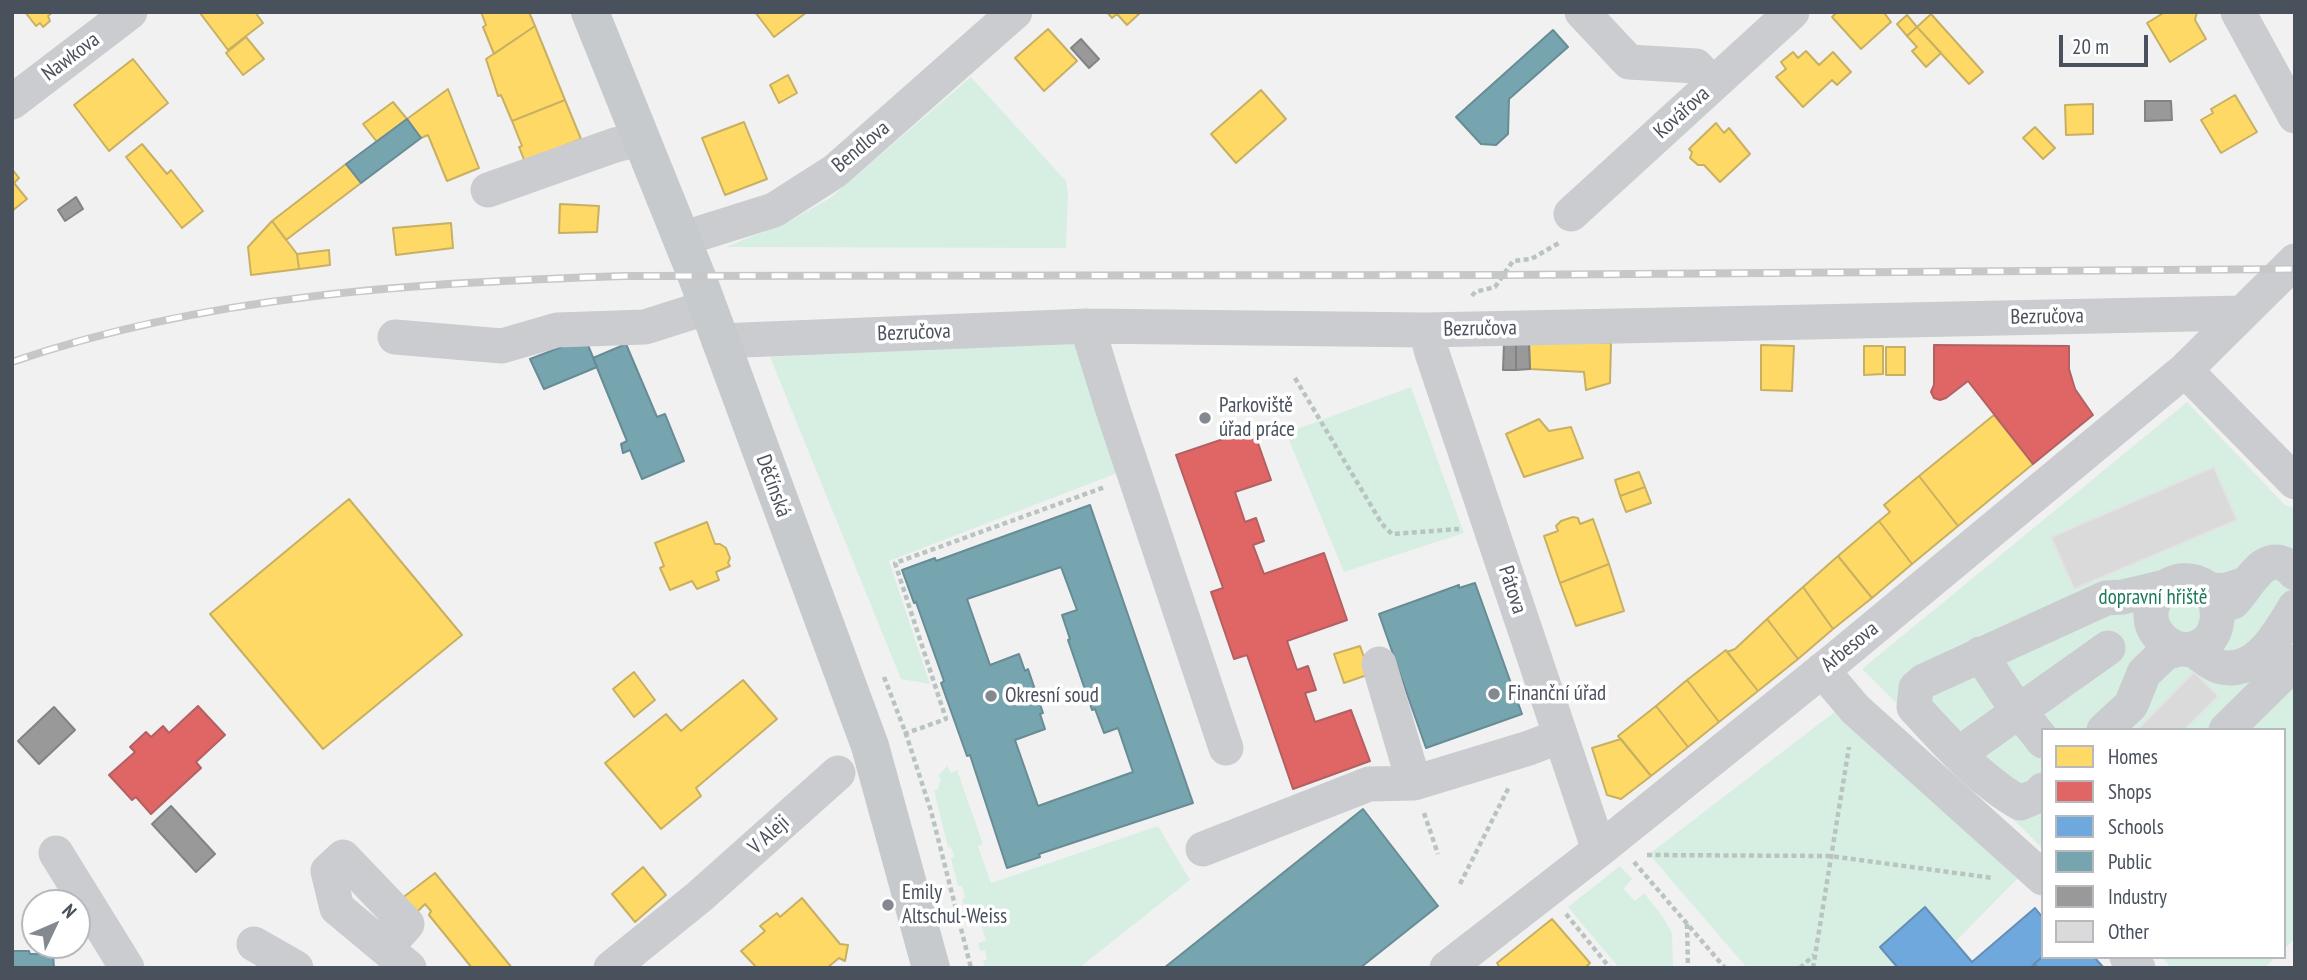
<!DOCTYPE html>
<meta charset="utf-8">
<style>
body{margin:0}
#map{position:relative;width:2307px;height:980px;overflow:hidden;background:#f1f1f1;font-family:"PT Sans Narrow",sans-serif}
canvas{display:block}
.frame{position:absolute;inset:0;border:14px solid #49515d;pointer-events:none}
.legend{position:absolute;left:2041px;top:728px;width:245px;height:231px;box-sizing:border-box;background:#fff;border:2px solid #b6b9be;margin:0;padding:9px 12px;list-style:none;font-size:21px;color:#49515d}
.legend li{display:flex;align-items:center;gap:14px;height:35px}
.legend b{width:35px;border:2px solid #b6b9be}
.north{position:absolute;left:21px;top:889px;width:70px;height:70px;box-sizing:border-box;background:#fff;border:2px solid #b6b9be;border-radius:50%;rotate:46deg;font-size:19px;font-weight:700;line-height:28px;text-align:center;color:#49515d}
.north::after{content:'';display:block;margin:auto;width:24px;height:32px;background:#848991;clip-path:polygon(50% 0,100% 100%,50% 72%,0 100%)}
.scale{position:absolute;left:2059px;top:35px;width:89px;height:32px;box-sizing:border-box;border:4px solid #49515d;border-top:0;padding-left:9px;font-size:21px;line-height:24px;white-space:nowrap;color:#49515d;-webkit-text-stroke:5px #fff;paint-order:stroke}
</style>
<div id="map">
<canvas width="2307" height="980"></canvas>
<div class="frame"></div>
<ul class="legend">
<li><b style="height:19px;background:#ffd966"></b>Homes</li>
<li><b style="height:19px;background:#e06666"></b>Shops</li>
<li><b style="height:19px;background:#6fa8dc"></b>Schools</li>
<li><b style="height:19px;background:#76a5af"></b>Public</li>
<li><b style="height:19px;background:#999"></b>Industry</li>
<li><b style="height:19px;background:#dadadb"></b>Other</li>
</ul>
<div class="north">N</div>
<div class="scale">20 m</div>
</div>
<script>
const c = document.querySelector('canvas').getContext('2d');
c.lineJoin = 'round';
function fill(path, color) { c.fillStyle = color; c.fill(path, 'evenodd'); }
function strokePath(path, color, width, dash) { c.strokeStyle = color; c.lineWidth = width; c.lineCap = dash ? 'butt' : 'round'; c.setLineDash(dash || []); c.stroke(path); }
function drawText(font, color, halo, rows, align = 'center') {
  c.font = font + ' "PT Sans Narrow",sans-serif'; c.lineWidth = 7; c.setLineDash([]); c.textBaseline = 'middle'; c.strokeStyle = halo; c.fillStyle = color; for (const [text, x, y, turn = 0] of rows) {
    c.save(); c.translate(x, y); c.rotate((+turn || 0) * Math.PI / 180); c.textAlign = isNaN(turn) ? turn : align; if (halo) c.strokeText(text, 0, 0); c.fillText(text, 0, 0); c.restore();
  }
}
const green = new Path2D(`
 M971 77 1066 181 1068 194 1066 248 726 247 788 222 830 198Z
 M1077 334 1120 472 889 561 930 684 901 679 770 357Z
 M1411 387 1464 533 1344 572 1286 433Z
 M2187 402 2285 505 2295 508V640L2206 730H2043V849L1862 669Z
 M2295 675V939L2284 949V730H2240Z
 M1841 707 2021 875 1955 942 1924 907 1880 947 1898 968H1747L1649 854Z
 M947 766 951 773 957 770 983 844 978 846 991 883 1158 826 1190 880 1079 968H985L983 961 987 959 985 950 980 951 978 943 986 940 977 912 966 913 962 899 965 898 962 886H958L951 859 954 856 951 847 948 848 934 790 938 789 941 779 938 776Z
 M1620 866 1632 879 1623 889 1635 901 1644 893 1663 917 1672 933 1673 968H1619L1568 907Z
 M2162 957H2276L2264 968H2171Z`);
const homes = new Path2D(`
 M25 12H53L48 16 50 21 43 27 40 23 36 26Z
 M255 12 263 23 228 50 200 13Z
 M481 12H529L535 26 494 54 483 27 486 25Z
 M755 12H807L774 37Z
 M1107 12H1141L1127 25 1117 14 1112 18Z
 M1837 12H1886L1885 14 1891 22 1861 49 1832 17Z
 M2165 12H2197L2195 20 2206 39 2170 62 2147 23Z
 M1931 14 1983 72 1969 84 1917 27Z
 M1907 15 1917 27 1907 36 1897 24Z
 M535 26 565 100 512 121 501 95 498 96 486 59Z
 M1917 27 1941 53 1926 67 1912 51 1917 47 1907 36Z
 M1048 29 1077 61 1044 91 1015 58Z
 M246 37 264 59 243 75 226 53Z
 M1806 51 1819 65 1833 52 1851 72 1837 85 1832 80 1803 107 1776 77 1786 69 1781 62 1793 52 1798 58Z
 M133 59 168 103 109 151 74 105Z
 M788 75 797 93 779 103 770 85Z
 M448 89 479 168 447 181 428 135 421 138 407 119Z
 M1261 90 1286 119 1236 163 1211 134Z
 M2235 95 2257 132 2221 153 2201 120 2213 113 2211 109Z
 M565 100 581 139 525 162 519 147 522 146 512 121Z
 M393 102 407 119 377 142 363 124Z
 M2093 104V134L2066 135 2065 105Z
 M744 122 767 179 725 195 702 138Z
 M1716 123 1724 133 1729 128 1750 154 1720 182 1704 165H1698L1690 158 1692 152 1689 149Z
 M2035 127 2055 148 2043 159 2023 138Z
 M142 144 167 174 171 170 203 211 182 228 126 157Z
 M346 164 361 183 286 240 272 221Z
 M12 169 19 178 14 183 27 199 12 211Z
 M560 204 599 206 597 232 559 233Z
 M272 221 297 254 299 269 251 275 248 247Z
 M451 223 453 248 396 255 393 228Z
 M329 250 330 265 299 269 297 254Z
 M1529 343H1611L1610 383 1586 390 1584 372 1530 369Z
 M1761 345 1794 346 1792 391 1761 390Z
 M1864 346H1883V374L1864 375Z
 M1886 347H1905V375H1886Z
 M1994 415 2033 464 1958 526 1919 476Z
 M1539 419 1549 431 1571 427 1583 458 1524 477 1506 434Z
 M1639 472 1645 487 1620 496 1615 480Z
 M1919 476 1958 526 1912 564 1879 521 1890 512 1884 505Z
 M1645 487 1651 503 1626 512 1620 496Z
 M349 499 462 635 323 749 210 614Z
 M1573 517 1578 518 1580 524 1593 519 1609 564 1560 583 1544 536 1558 531 1556 526 1561 521Z
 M1879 521 1912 564 1872 598 1838 556Z
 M707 522 715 544H720L726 548 730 558 728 563 730 566 716 572 719 580 697 589 692 581 670 590 660 568 664 566 655 543Z
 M1838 556 1872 598 1833 629 1803 587Z
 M1609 564 1624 611 1576 626 1560 583Z
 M1803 587 1833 629 1798 659 1767 619Z
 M1767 619 1798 659 1758 691 1727 652 1735 649Z
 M1360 646 1370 674 1344 683 1334 654Z
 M1726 650 1758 691 1719 722 1687 680Z
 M634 672 655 700 634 717 613 689Z
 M743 680 777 719 696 788 701 796 661 829 605 763 666 714 681 731Z
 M1687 680 1719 722 1688 747 1656 706Z
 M1656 706 1688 747 1651 776 1618 736Z
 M1621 739 1651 776 1621 799 1607 795 1592 748Z
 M643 867 666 895 635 922 612 894Z
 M435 873 512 968H472L429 915 431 911 425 904 414 915 401 899Z
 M802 898 840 944 848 945 845 961 839 958 827 968H757L741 951 765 931 760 926 777 913 780 917Z
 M1552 919 1590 963 1585 968H1500L1497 963Z`);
const shops = new Path2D(`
 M1934 345 2069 346V369L2075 389 2093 415 2033 464 1968 381 1946 398 1940 400 1934 398 1931 392 1934 385Z
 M1253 429 1271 480 1235 492 1245 522 1256 518 1264 541 1253 545 1264 574 1324 553 1347 620 1287 641 1297 670 1308 666 1316 690 1305 693 1315 722 1351 710 1370 761 1293 789 1247 655 1234 659 1211 592 1223 588 1176 455Z
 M198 706 225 735 196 762 201 768 151 814 136 797 132 800 109 775 135 752 130 747 146 732 151 737 163 726 169 733Z`);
const schools = new Path2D(`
 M1925 907 1972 962 2035 908 2043 918V956L2030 968H1898L1880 947Z
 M2043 956 2094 957 2104 968H2038L2034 964Z`);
const public = new Path2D(`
 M1553 30 1568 47 1509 99 1508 134 1496 145 1481 144 1456 117Z
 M407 119 421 138 361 183 346 164Z
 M585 338 597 367 544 389 530 359Z
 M626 344 657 417 665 414 684 461 642 479 630 450 623 453 621 444 627 441 593 358Z
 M1090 505 1193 803 1039 854 1040 857 1007 868 970 755 967 756 941 683 944 681 916 602 914 603 902 570 935 558 936 561ZM1061 567 1077 610 1062 615 1070 639 1068 640 1092 710 1095 709 1104 733 1118 728 1133 772 1038 806 1015 740 1045 729 1040 714 1043 713 1028 669 1025 671 1019 654 990 665 967 599Z
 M1475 583 1522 714 1426 748 1379 614 1459 585V588Z
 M1363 809 1438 906 1360 968H1164Z
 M12 951H29L30 954H53L54 968H12Z`);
const industry = new Path2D(`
 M1081 39 1099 59 1089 68 1071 48Z
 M2145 101H2171L2172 120 2145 121Z
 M76 197 83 209 65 221 58 210Z
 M1504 343H1516V370H1503Z
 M1516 343H1529L1530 369 1516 370Z
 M54 707 75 730 39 764 18 741Z
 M171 806 215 854 196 872 152 824Z`);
const building = new Path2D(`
 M2214 467 2237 520 2074 589 2051 537Z
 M2194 672 2218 696 2184 730H2137Z`);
const path = new Path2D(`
 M1472 296 1475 292 1495 287 1513 261 1531 259 1559 243
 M1295 378 1382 524 1392 534 1459 529
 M884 677 906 734 931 811 971 968
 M904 734 946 719 895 563 1105 487
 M1424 813 1438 854
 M1647 855 1830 856 1993 878
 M1634 862 1725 968
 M1460 884 1509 787
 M1566 914 1610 968
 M1687 924 1688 968
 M1800 968 1814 955
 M1813 968 1849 747`);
const minor = new Path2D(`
 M1582 12 1629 62 1696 66 1713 84
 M2238 12 2295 116
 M12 102 130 12
 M488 190 615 145 640 139
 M1571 214 1792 12
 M682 239 774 210 835 171 1015 12
 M1087 326 1112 407 1226 748
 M1426 330 1432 353 1599 850
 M395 337 502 346 557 330 645 327 708 307
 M719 341 1087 326 1426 330 2242 313
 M2185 370 2295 482
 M2211 591C2222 611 2220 643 2192 649 2181 651 2170 647 2162 639 2130 609 2174 559 2211 591L2227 590 2245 584
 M2233 602C2250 584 2267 542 2295 573
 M2192 649C2200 654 2212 665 2221 667 2257 675 2279 633 2295 607
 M1980 654 2007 695 2043 741
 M1379 664 1414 783
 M1822 670 1855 709 2043 878
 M2104 730 2131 705 2144 673 2165 653 2179 649
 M2226 730 2295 662
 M1960 753 2108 648
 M2043 790 2037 796 2020 803C1981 781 1944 740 1914 707L1916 688 1924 681 2106 598 2123 597 2165 587
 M1203 849 1369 784 1414 783 1529 748 1560 736
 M56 853 127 968
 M254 944 296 968
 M386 948 407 924 343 857 328 871 337 908 409 968
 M2127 957 2138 968
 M611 968 699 897 838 773
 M1447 968 1599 850 1835 660 2185 370 2295 261`);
const major = new Path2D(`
 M590 12 697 277 870 746 931 968`);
const rail = new Path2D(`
 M12 362C209 294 418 283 625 276L1502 275 2295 269`);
const markers = [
 [1205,418,7,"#848991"],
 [1494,694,7,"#848991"],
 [991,696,7,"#848991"],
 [888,905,7,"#848991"]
];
const streetNames = [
 ["Nawkova",71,57,-37],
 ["Kovářova",1682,113,-42],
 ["Bendlova",861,147,-40],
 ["Bezručova",2047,317,-1],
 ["Bezručova",1480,329,-1],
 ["Bezručova",914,333,-2],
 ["Děčínská",773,486,70],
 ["Pátova",1512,590,72],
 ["Arbesova",1850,647,-39],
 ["V Aleji",769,835,-42]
];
const poiNames = [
 ["Parkoviště",1219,406],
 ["úřad práce",1219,430],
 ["Finanční úřad",1508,694],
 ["Okresní soud",1005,696],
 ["Emily",902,893],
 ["Altschul-Weiss",902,917]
];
const parkNames = [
 ["dopravní hřiště",2153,598]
];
fill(green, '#d7efe3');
fill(homes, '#ffd966');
strokePath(homes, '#c8b063', 2);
fill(shops, '#e06666');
strokePath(shops, '#b36063', 2);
fill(schools, '#6fa8dc');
strokePath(schools, '#648eb6', 2);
fill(public, '#76a5af');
strokePath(public, '#688c96', 2);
fill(industry, '#999');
strokePath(industry, '#818387', 2);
fill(building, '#dadadb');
strokePath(building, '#e2e3e4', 2);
strokePath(path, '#b9c4c1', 4.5, [5, 3.5]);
strokePath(minor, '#cbcccf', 35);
strokePath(major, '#c7cacd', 38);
strokePath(rail, '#c6c7c9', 8);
strokePath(rail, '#fff', 5, [16]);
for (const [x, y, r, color] of markers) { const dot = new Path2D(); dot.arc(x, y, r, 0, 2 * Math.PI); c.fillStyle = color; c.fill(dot); strokePath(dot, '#fff', 2.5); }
drawText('21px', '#49515d', '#fff', streetNames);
drawText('21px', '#49515d', '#fff', poiNames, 'left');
drawText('21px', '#1b7c57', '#fff', parkNames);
</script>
